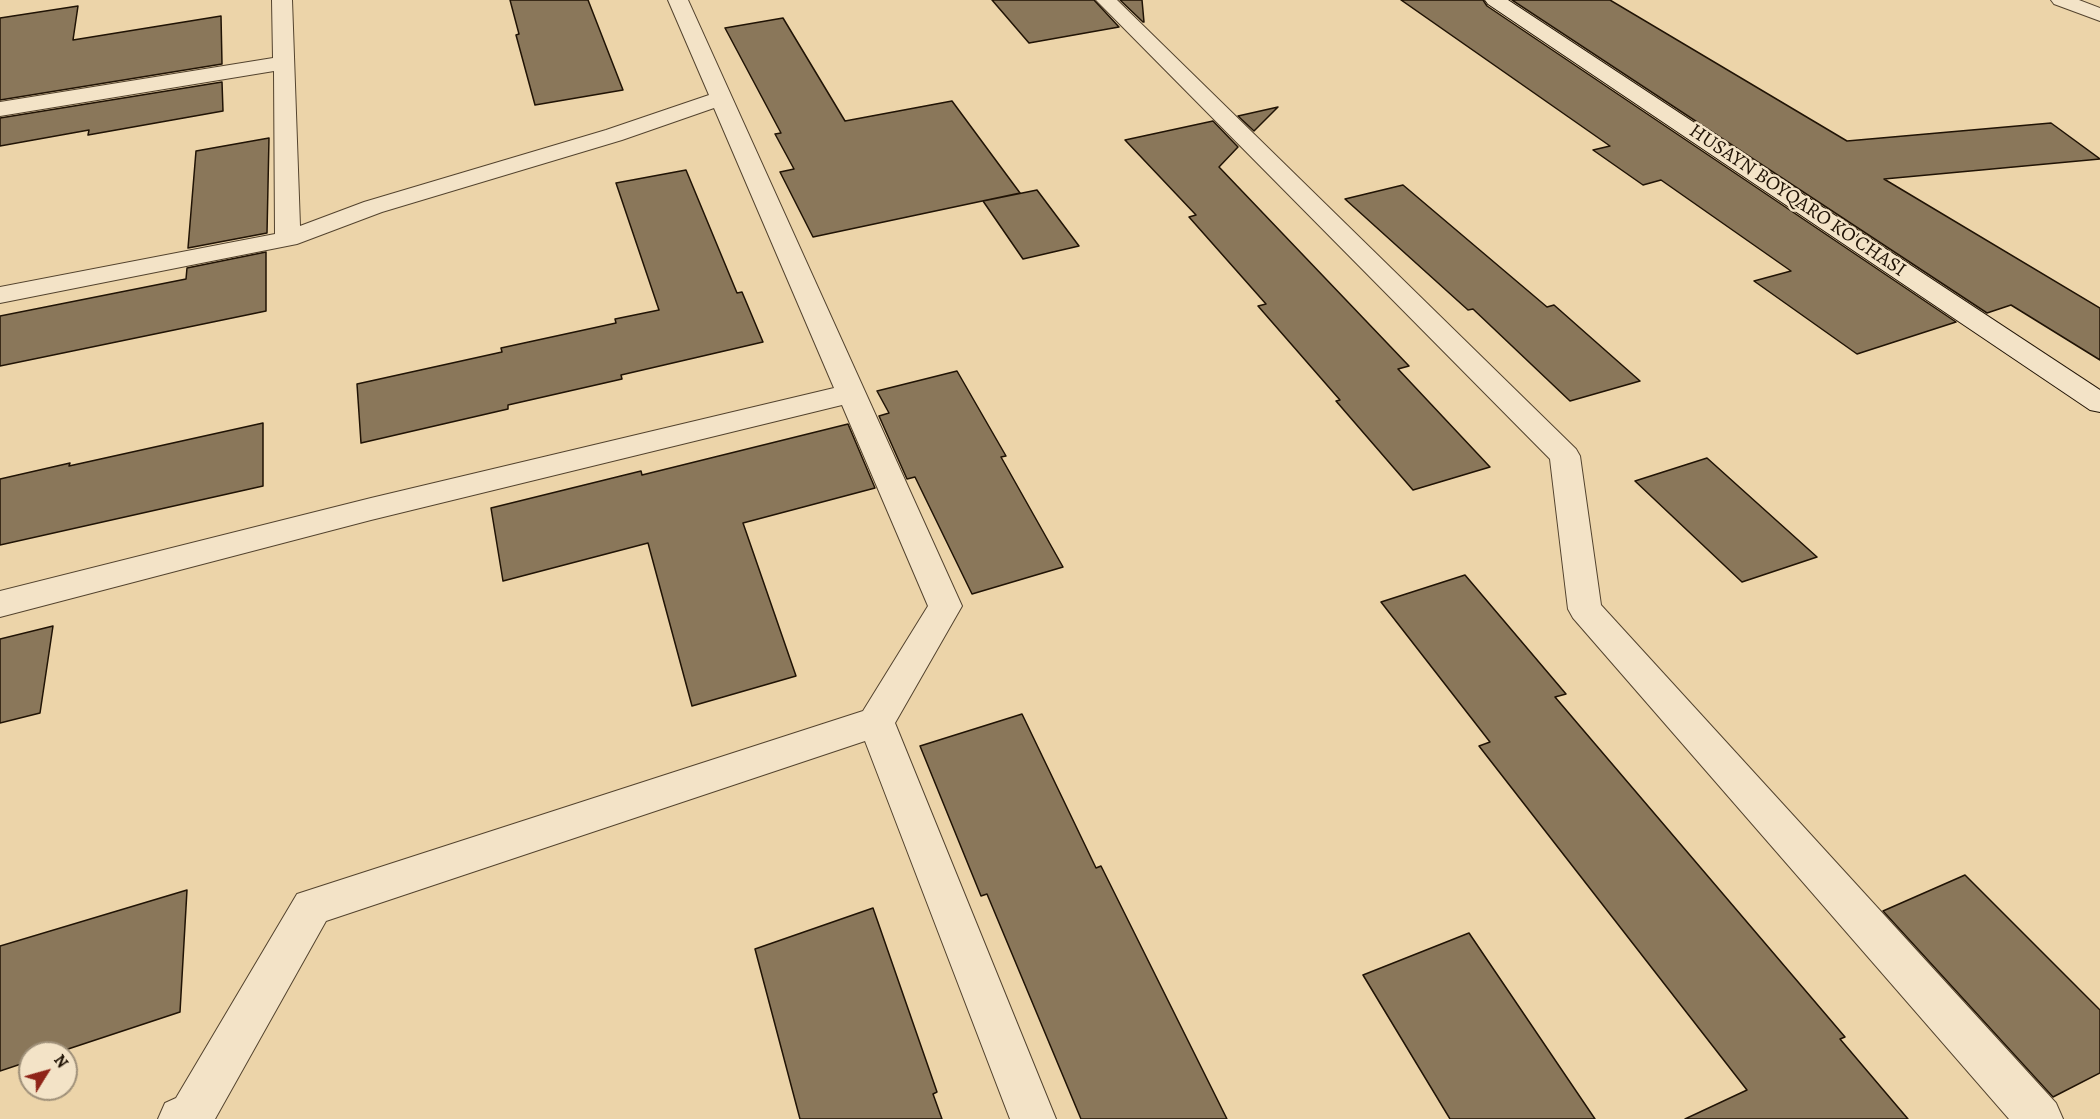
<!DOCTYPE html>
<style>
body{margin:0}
#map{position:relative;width:2100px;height:1119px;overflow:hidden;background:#ecd4a9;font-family:Alegreya,serif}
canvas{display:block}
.north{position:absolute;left:18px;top:1041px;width:60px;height:60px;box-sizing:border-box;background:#f3e3c7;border:2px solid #9f9079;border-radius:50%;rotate:53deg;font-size:16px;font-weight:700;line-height:24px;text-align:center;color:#201305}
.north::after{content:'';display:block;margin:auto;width:21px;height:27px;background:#8f2418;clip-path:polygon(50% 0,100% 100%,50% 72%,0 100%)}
</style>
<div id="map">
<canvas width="2100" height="1119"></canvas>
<div class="north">N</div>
</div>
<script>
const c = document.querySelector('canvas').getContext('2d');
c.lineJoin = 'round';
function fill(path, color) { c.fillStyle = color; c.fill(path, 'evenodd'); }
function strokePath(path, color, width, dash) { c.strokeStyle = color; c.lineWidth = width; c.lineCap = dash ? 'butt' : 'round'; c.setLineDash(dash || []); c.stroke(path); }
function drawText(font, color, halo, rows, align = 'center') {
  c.font = font + ' Alegreya,serif'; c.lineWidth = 5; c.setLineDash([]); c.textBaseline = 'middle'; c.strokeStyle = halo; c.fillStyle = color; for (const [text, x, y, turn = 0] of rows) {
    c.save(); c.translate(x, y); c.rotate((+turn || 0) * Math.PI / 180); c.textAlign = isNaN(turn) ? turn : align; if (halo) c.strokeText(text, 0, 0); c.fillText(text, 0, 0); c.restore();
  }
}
const building = new Path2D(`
 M510 0H588L623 90 535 105 516 35 519 34Z
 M992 0H1094L1119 27 1029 43Z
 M1120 0H1142L1144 22H1143Z
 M1401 0H1483L1487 6 1956 322 1857 354 1754 281 1791 271 1661 180 1643 185 1593 150 1610 146Z
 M1512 0H1610L1847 141 2051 123 2100 159 1884 179 2100 308V360L2011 305 1987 313Z
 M78 6 73 40 221 16 222 64 0 100V18Z
 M783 18 845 121 952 101 1020 193 813 237 780 172 794 169 775 134 781 133 725 28Z
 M222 82 223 111 88 135 89 130 0 146V118Z
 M1278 107 1254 131 1238 116Z
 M1213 121 1238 147 1219 167 1409 366 1398 369 1490 467 1413 490 1336 401 1340 400 1258 306 1266 304 1189 217 1196 215 1125 140Z
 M269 138 267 233 188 248 196 151Z
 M686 170 737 293 742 292 763 342 621 375 622 379 508 405V409L361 443 357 384 502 352 501 348 616 323 615 319 659 310 616 183Z
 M1403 185 1547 307 1554 305 1640 381 1570 401 1473 309 1468 310 1345 199Z
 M1037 190 1079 246 1023 259 983 201Z
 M266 252V311L0 366V316L186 279 187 268Z
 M957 371 1006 456 1001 457 1063 567 972 594 915 477 907 479 879 416 889 413 877 391Z
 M263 423V486L0 545V479L70 463 69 466Z
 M848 424 875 488 743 523 796 676 692 706 648 543 503 581 491 508 641 471 642 475Z
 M1707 458 1817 557 1742 582 1635 481Z
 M1465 575 1566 694 1555 697 1845 1037 1840 1039 1908 1119H1685L1747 1090 1479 746 1490 742 1381 602Z
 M53 626 40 713 0 723V639Z
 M1022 714 1096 868 1101 866 1227 1119H1081L987 894 981 896 920 746Z
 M1965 875 2100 1010V1073L2053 1097 1883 911Z
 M187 890 180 1012 56 1053H30V1061L0 1071V946Z
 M873 908 937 1092 933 1094 942 1119H800L755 949Z
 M1469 933 1595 1119H1450L1363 975Z`);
const minor = new Path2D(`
 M272 0H292L300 226 364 202 606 130 709 95 668 0H688L962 606 895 723 1056 1119H1010L865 741 326 921 215 1119H158L165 1103 176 1098 297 894 863 711 928 606 842 405 371 520 0 617V591L371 498 834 388 714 108 622 140 382 212 297 244 0 303V287L275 234 274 71 0 116V102L273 58Z
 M1096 0H1117L1576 449 1580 456 1601 605 2056 1103 2063 1119H2009L1573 618 1568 609 1550 459Z
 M2051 0H2079L2100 8V21L2054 4Z`);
const secondary = new Path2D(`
 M1485 0H1508L2100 390V412L2090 410 1488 4Z`);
const farStreetnames = [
 ["HUSAYN BOYQARO KO'CHASI",1797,201,34]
];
fill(building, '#8a775a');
strokePath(building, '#201305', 1.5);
strokePath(minor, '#53432e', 2);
strokePath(secondary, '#201305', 2);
fill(minor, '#f3e3c7');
fill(secondary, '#f3e3c7');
drawText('20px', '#201305', '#f3e3c7', farStreetnames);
</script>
